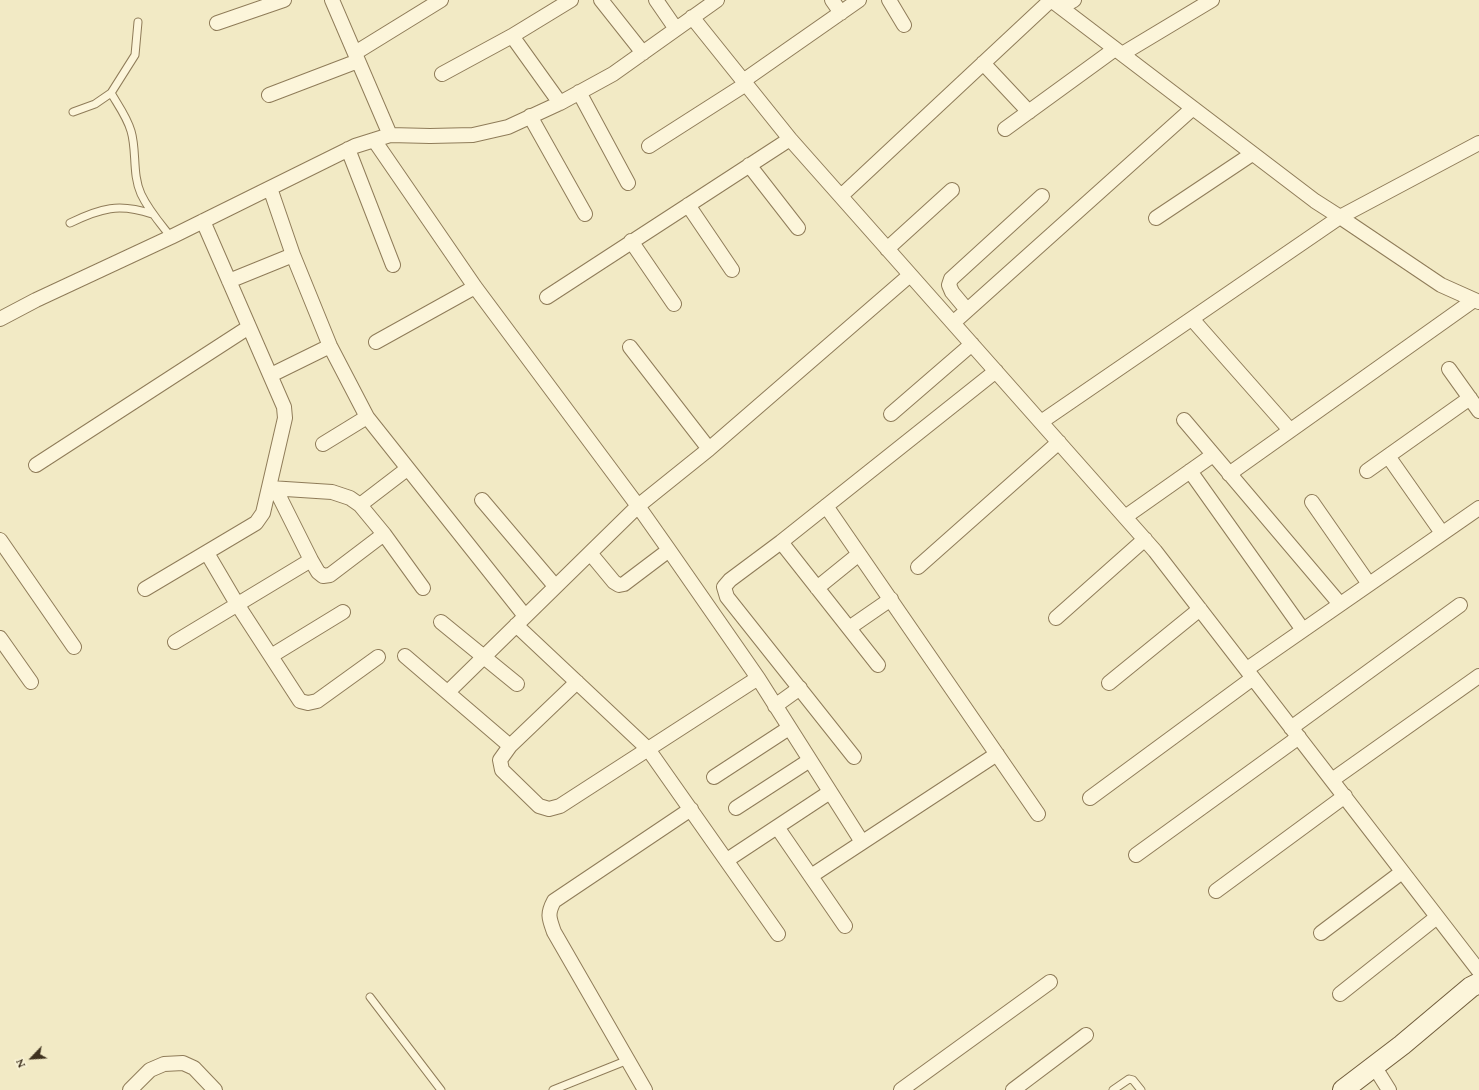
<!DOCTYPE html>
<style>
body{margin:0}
#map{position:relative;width:1479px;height:1090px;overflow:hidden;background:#f2eac5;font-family:Spectral,serif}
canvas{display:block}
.north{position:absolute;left:12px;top:1038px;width:40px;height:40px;-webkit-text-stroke:3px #f9f3d6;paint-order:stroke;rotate:245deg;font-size:11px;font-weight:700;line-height:16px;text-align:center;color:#3e311e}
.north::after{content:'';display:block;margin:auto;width:14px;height:18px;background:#3e311e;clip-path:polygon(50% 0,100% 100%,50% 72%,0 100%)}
</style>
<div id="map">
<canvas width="1479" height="1090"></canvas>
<div class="north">N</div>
</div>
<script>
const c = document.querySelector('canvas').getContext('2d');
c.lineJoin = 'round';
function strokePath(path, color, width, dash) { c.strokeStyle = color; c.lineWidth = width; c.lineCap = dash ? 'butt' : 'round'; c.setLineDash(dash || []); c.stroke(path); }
const lane = new Path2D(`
 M111 93C118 105 127 117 131 131 137 151 132 174 141 194 149 211 160 223 171 237
 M73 112 95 104 111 93 135 55 138 22
 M70 223C101 208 119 203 152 214
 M370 997 441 1090
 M553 1090 628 1060
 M1113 1090 1129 1079 1133 1080 1141 1090`);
const street = new Path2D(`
 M332 0 390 135
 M601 0 643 53
 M656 0 676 29
 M832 0 841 13
 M889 0 904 25
 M1051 0 1315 201 1340 217 1441 285 1479 302
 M1061 7 1074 0
 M692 17 790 139 1155 551 1479 971
 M217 23 284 0
 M512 36 560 103
 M355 53 441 0
 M1122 54 1212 0
 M983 63 1029 112
 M442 74 512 36 571 0
 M743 81 859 0
 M579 92 628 183
 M269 95 358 61
 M530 116 585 214
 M1005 129 1115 49
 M374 140 475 287 638 506 669 550 758 678 862 842
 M649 146 746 84
 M348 149 393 265
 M749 165 798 228
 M270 188 293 255 330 346 367 417 525 616
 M841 196 1051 0
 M688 205 732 270
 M1156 218 1252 154
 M631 241 674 304
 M887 249 952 190
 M229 281 293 255
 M547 297 790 139
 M967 310 952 292 949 285 951 279 1042 196
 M0 319 36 300 171 237 355 146 390 135 430 136 473 135 508 127 560 103 613 74 717 0
 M1192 319 1290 430
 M953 323 1193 108
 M376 342 475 287
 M630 347 709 449
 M1449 369 1479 411
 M271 375 330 346
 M891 414 972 344
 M1184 420 1340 604
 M1041 422 1340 217 1479 143
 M323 444 367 417
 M1388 456 1442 533
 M36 465 249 327
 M1190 471 1303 630
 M1367 471 1470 398
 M1229 474 1474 300
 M270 488 332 492 350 498 360 505 384 534 423 588
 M275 488 311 560 318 572 323 576 330 575 384 534
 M482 500 555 586
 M1312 502 1369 584
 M360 505 407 469
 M826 506 1038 814
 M1125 517 1213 455
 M0 540 74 647
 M781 542 878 665
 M207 553 237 604 300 701 308 703 317 701 378 657
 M590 553 614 582 619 585 624 584 669 550
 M918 567 1059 442
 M817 588 859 554
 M145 589 256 523 263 513 285 418 284 407 203 221
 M1056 618 1145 539
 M441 622 517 684
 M516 625 648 749 778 934
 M849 628 891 599
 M0 638 31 682
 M175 642 311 560
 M271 656 343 612
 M405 656 510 746
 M1247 669 1479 508
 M577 682 510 746 500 760 502 770 539 806 549 809 560 806 758 678
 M1109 683 1200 609
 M448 692 638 506 709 449 910 275
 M775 706 800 688
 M1291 728 1460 605
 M854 757 727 597 724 587 730 580 781 542 996 371
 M714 777 789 728
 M1332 780 1479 676
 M1090 798 1253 678
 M736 808 810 760
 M777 827 845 926
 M1136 855 1299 737
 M727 860 830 792
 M811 876 997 754
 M1216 891 1345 796
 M1321 933 1402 872
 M1340 994 1437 917
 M1374 1066 1389 1090
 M130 1090 150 1070 164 1064 183 1063 194 1068 215 1090
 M645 1090 554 932C549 918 547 914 554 901L691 809
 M901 1090 1050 982
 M1013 1090 1086 1035`);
const secondary = new Path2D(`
 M1343 1090 1402 1045 1471 987 1479 983`);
strokePath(lane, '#8f7c59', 9);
strokePath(street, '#8f7c59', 16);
strokePath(secondary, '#715d3c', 22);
strokePath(lane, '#fcf5da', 7);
strokePath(street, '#fcf5da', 14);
strokePath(secondary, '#fcf5da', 20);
</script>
